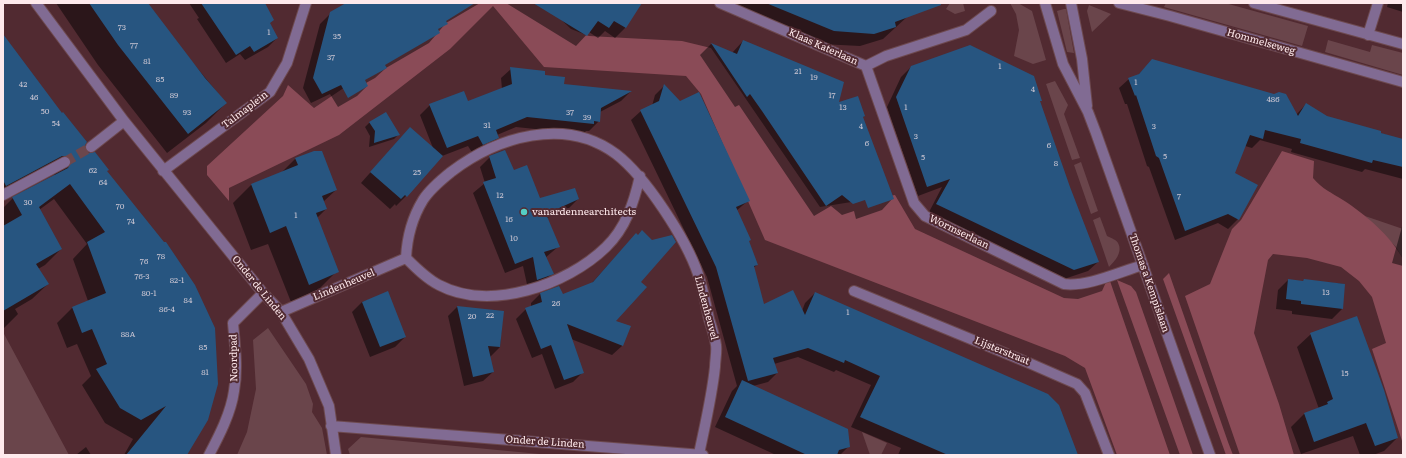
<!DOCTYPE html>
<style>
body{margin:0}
#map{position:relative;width:1406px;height:458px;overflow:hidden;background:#512a31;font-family:Literata,serif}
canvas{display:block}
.frame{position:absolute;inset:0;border:4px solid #fee9ec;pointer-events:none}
</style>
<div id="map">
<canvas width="1406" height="458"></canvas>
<div class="frame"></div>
</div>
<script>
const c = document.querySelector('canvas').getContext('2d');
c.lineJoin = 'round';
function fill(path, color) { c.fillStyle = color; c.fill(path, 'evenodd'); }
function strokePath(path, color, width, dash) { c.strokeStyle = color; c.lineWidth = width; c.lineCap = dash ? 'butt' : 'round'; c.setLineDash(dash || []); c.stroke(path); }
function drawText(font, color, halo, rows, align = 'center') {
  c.font = font + ' Literata,serif'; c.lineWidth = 4; c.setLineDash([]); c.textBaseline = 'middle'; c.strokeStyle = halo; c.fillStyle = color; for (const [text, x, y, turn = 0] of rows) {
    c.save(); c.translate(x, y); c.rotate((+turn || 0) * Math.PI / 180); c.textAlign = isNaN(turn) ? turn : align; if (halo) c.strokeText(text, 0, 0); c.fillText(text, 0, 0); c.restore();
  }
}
const green = new Path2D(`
 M950 3H963L965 11 955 14 946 9Z
 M1010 3H1018L1032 11 1046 60 1033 64 1014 56 1019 30 1016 14Z
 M1166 3H1225L1308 26 1302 46 1164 7Z
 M1089 5 1111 14 1092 32 1087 11Z
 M1064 9H1066L1074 53 1067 52 1057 11Z
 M1328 40 1370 52 1372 45 1403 53V75L1325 52Z
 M1055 81 1068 105 1064 114 1080 158 1072 160 1046 84Z
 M1081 162 1098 211 1091 214 1074 165Z
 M1365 216 1403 229V259L1396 247Z
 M1100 217 1107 236C1111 238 1117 240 1118 243 1123 252 1115 261 1109 267L1093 220Z
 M268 328 306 384 313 404 312 412 322 428 327 455H237L247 432 256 389 253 340Z
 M3 332 69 455H3Z
 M862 432 887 443 881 455H870Z
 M361 437 550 455H350L348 449Z`);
const forest = new Path2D(`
 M445 3H544L571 29 589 36 682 41 711 48 820 207 895 195 915 229 1064 298 1078 299 1102 291 1106 282 1110 281 1170 455H1117L1085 368 1065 356 765 240 701 94 686 76 544 67 493 6 450 49 339 135 229 188V201L207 175V166L283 96 288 85 314 108 354 81Z
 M1282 151 1314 161 1313 178C1322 189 1332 193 1343 200 1366 215 1390 235 1403 259V444L1372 349 1386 343 1372 297 1359 281 1341 267 1307 258 1273 254 1268 260 1254 333 1279 404 1294 455H1240L1185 296 1210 284 1232 229 1241 220Z
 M1169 273 1228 442 1233 455H1226L1163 279Z
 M1117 280 1131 286 1136 292 1193 455H1180Z`);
const shadow = new Path2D(`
 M56 3H147L166 30 226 103 206 123 167 153 98 65Z
 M189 3H263L269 24 277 38 268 47 245 60 240 54 226 63 197 19 199 18Z
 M348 3H480L446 23 429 43 386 68 375 78 366 83 367 86 357 96 338 107 330 94 311 103 303 88 320 24 331 13Z
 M506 3H637L640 4 625 28 615 38 605 31 598 38 589 32 576 46Z
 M723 3H916L908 16 883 39 860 46 821 44Z
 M1388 3H1403V12L1387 7Z
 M3 35 84 145 85 151 106 171 185 455H124L133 439 105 423 82 385 91 376 77 344 67 348 57 323 72 308 88 301 73 259 87 244 54 199 39 210 61 249 45 265 38 269 48 284 32 299 15 309 18 314 3 329V227L4 226 3 208 13 198 55 176 53 171 3 194Z
 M743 41 838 103 864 116 862 118 893 198 882 210 856 219 854 211 842 215 831 206 814 216 739 105 735 107 700 55 711 44 732 53Z
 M1153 60 1296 115 1306 104 1327 117 1403 140V179L1365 169 1362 172 1291 152 1292 149 1260 140 1252 148 1245 146 1234 173 1238 219 1228 229 1218 223 1175 240 1149 167 1147 166 1127 104H1125L1119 88 1129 79 1137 76Z
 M911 67 1041 100 1039 102 1069 187 1098 262 1088 271 1064 279 928 214 942 187 918 196 887 107 901 77Z
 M511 69 544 76 563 85 630 92 621 101 600 112 599 121 589 131H586L583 134 516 127 497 135 498 138 488 148 473 154 468 146 442 156 406 196 396 206 395 204 390 209 361 183 401 138 433 148 420 115 430 105 467 103 502 89 501 78Z
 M664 86 749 200 736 211 757 265 753 268 763 305 802 311 805 303 815 293 1077 455H898L901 448 851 427 871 385 836 370 834 372 798 357 774 364 777 373 768 382 753 386 849 446 840 455H776L715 427 732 391 737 386 707 277 631 120 641 111 652 106 655 95Z
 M370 122 399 134 394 139 369 147 370 136 365 127Z
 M490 157 514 172 540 199H578L568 209 547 218 559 246 545 258 552 273 542 283 528 289 523 266 505 273 473 193 485 183 480 167Z
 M296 158 336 190 323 202 326 209 317 218 337 271 319 289 291 302 268 244 251 250 233 203 251 185 281 173Z
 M1403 223V266L1392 263Z
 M636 234 640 282 614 321 629 327 622 346 612 355 571 339 583 372 573 382 555 389 542 354 532 358 516 319 526 309 531 307V303L540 294 562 295 591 284Z
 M1288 280 1302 282 1304 280 1344 284 1342 309 1332 319 1292 314V311L1276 309 1278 290Z
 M388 293 405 337 395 347 370 357 352 312 362 302Z
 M457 307 503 312 500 347 490 357 493 372 483 381 464 386 448 316Z
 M1311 334 1397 438 1384 451 1373 455H1360L1353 436 1301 454 1291 427 1304 414 1319 409 1297 347Z
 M86 447 91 455H76Z`);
const building = new Path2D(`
 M89 3H148L205 78 227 103 188 134 118 45Z
 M201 3H265L274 20 270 23 278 38 254 52 250 46 236 55Z
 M346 3H475L446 21 448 24 438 29 440 33 385 65 387 68 365 80 368 86 348 98 341 85 322 94 313 78 330 12Z
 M533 3H642L626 28 614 21 609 28 598 21 587 36Z
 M766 3H941V5L895 22 896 27 874 34 834 31Z
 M3 34 62 113 63 112 87 142 85 145 86 151 89 153 95 152 109 170 107 171 164 242H166L195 285 215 328 218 384 208 420 187 455H126L166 406 141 420 120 408 96 369 107 364 92 329 82 333 72 307 106 293 87 242 105 232 70 184 39 207 62 249 36 264 49 284 3 311V226L22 215 12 197 68 168 71 162 68 156H62L6 186 3 180Z
 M743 40 844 82 839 102 858 96 865 116 863 117 894 199 868 208 865 200 853 204 842 195 826 206 762 111 750 94 747 97 711 43 737 54Z
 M970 45 1034 76 1042 101H1040L1070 187 1099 262 1074 270 936 204 950 179 927 187 896 97 911 66Z
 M1152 59 1274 94 1279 92 1286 94 1298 116 1306 103 1327 116 1381 131V133L1403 139V167L1373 160 1372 163 1300 143 1301 139 1265 130 1263 139 1250 135 1235 173 1258 185 1239 220 1228 214 1185 231 1159 158 1156 156 1136 95 1135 96 1128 78 1139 74Z
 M510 67 545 71V75L565 77 564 84 632 91 601 108 600 122 594 121V124L527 117 496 130 499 138 483 145 478 136 447 148 429 104 464 91 468 101 512 84Z
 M664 84 680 101 699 92 750 201 736 207 751 240 749 241 758 265 754 266 764 304 793 290 805 315 815 292 1048 394 1059 405 1078 455H948L860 417 880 376 845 360 844 363 808 348 773 358 778 373 748 381 716 267 640 110 659 101Z
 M386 112 400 135 374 143 375 131 369 122Z
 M410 127 443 156 407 197 405 195 401 199 370 172Z
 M505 150 514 170 527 165 540 198 575 188 579 199 546 214 560 247 544 252 554 274 537 280 533 257 515 264 483 182 496 178 489 156Z
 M314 151H322L337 190 322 196 327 209 316 213 339 272 309 285 286 226 270 233 251 184 298 165 295 158Z
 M642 230 652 240 672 235 676 242 641 282 647 287 616 321 631 326 623 346 567 324 584 373 564 380 551 345 541 349 525 308 542 302 540 293 559 286 563 294 593 282 636 233 638 235Z
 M1288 279 1303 281 1304 279 1345 284 1343 309 1301 304V301L1286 299Z
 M388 291 406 337 380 347 362 302Z
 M457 306 504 311 500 347 488 346 494 372 473 377Z
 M1357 316 1384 390 1398 438 1375 446 1366 423 1314 442 1304 413 1328 404 1327 402 1333 399 1310 333Z
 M742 380 848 429 850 447 839 450 837 455H807L725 417Z`);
const minorTunnel = new Path2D(`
 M65 162 91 147`);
const minor = new Path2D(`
 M36 3 124 121 263 293 281 312 309 359 329 406 336 455
 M720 3 866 66
 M1045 3 1063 64 1088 112 1096 133 1210 455
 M1071 3 1082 59 1087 106
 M1119 3 1170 16 1403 82
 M1254 3 1403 44
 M1368 35 1378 3
 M866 66 914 203 925 216 1064 284C1088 287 1119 272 1143 265
 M866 66 886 56 966 30 991 11
 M91 147 124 121
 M163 171 270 92 287 63 306 3
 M640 176C634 202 626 228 606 247 567 285 490 312 439 285 427 279 416 268 406 258 407 237 412 218 423 200 430 189 441 180 451 172 497 137 565 116 616 154 646 177 686 239 698 274 703 289 706 304 709 319 712 328 715 337 716 345 717 352 715 360 715 367 712 396 705 425 699 454
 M3 195 65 162
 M854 291 1029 363 1077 384 1085 393 1109 455
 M281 312 406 258
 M331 426 703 455
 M209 455C219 436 231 413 234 391 238 369 235 346 233 323L263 293`);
const markers = [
 [524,212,4,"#55cec5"]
];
const numberNames = [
 ["73",122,28],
 ["1",269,33],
 ["35",337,37],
 ["77",134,46],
 ["37",331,58],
 ["81",147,62],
 ["1",1000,67],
 ["21",798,72],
 ["19",814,78],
 ["85",160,80],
 ["1",1136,83],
 ["42",23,85],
 ["4",1033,90],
 ["89",174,96],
 ["17",832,96],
 ["46",34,98],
 ["486",1273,100],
 ["13",843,108],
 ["1",906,108],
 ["50",45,112],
 ["93",187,113],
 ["37",570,113],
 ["39",587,118],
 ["54",56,124],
 ["31",487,126],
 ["4",861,127],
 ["3",1154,127],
 ["3",916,137],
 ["6",867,144],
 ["6",1049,146],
 ["5",1165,157],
 ["5",923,158],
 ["8",1056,164],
 ["62",93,171],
 ["25",417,173],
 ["64",103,183],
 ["12",500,196],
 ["7",1179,197],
 ["30",28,203],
 ["70",120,207],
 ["1",296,216],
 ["16",509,220],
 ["74",131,222],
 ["10",514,239],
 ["78",161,257],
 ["76",144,262],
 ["76-3",142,277],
 ["82-1",177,281],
 ["13",1326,293],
 ["80-1",149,294],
 ["84",188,301],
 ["26",556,304],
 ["86-4",167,310],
 ["1",848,313],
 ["22",490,316],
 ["20",472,317],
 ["88A",128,335],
 ["85",203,348],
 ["81",205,373],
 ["15",1345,374]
];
const streetNames = [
 ["Hommelseweg",1261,42,16],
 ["Klaas Katerlaan",823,47,24],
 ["Talmaplein",245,110,-37],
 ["Wormserlaan",959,232,26],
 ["Thomas a Kempislaan",1149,283,71],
 ["Lindenheuvel",344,285,-23],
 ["Onder de Linden",259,288,51],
 ["Lindenheuvel",706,308,75],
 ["Lijsterstraat",1002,351,22],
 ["Noordpad",234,358,-91],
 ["Onder de Linden",545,442,4]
];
const poiNames = [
 ["vanardennearchitects",532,212]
];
fill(green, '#6a454b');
fill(forest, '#8a4b57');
fill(shadow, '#0007');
fill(building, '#275580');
strokePath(minorTunnel, '#6b474d', 10, [10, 5]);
strokePath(minor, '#6d494f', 12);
strokePath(minor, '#816b93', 10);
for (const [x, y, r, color] of markers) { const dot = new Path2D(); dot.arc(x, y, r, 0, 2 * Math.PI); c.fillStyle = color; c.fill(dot); strokePath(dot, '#512a31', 1.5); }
drawText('8px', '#c8c4d1', null, numberNames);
drawText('10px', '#fee9ec', '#512a31', streetNames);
drawText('10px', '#fee9ec', '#512a31', poiNames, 'left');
</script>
